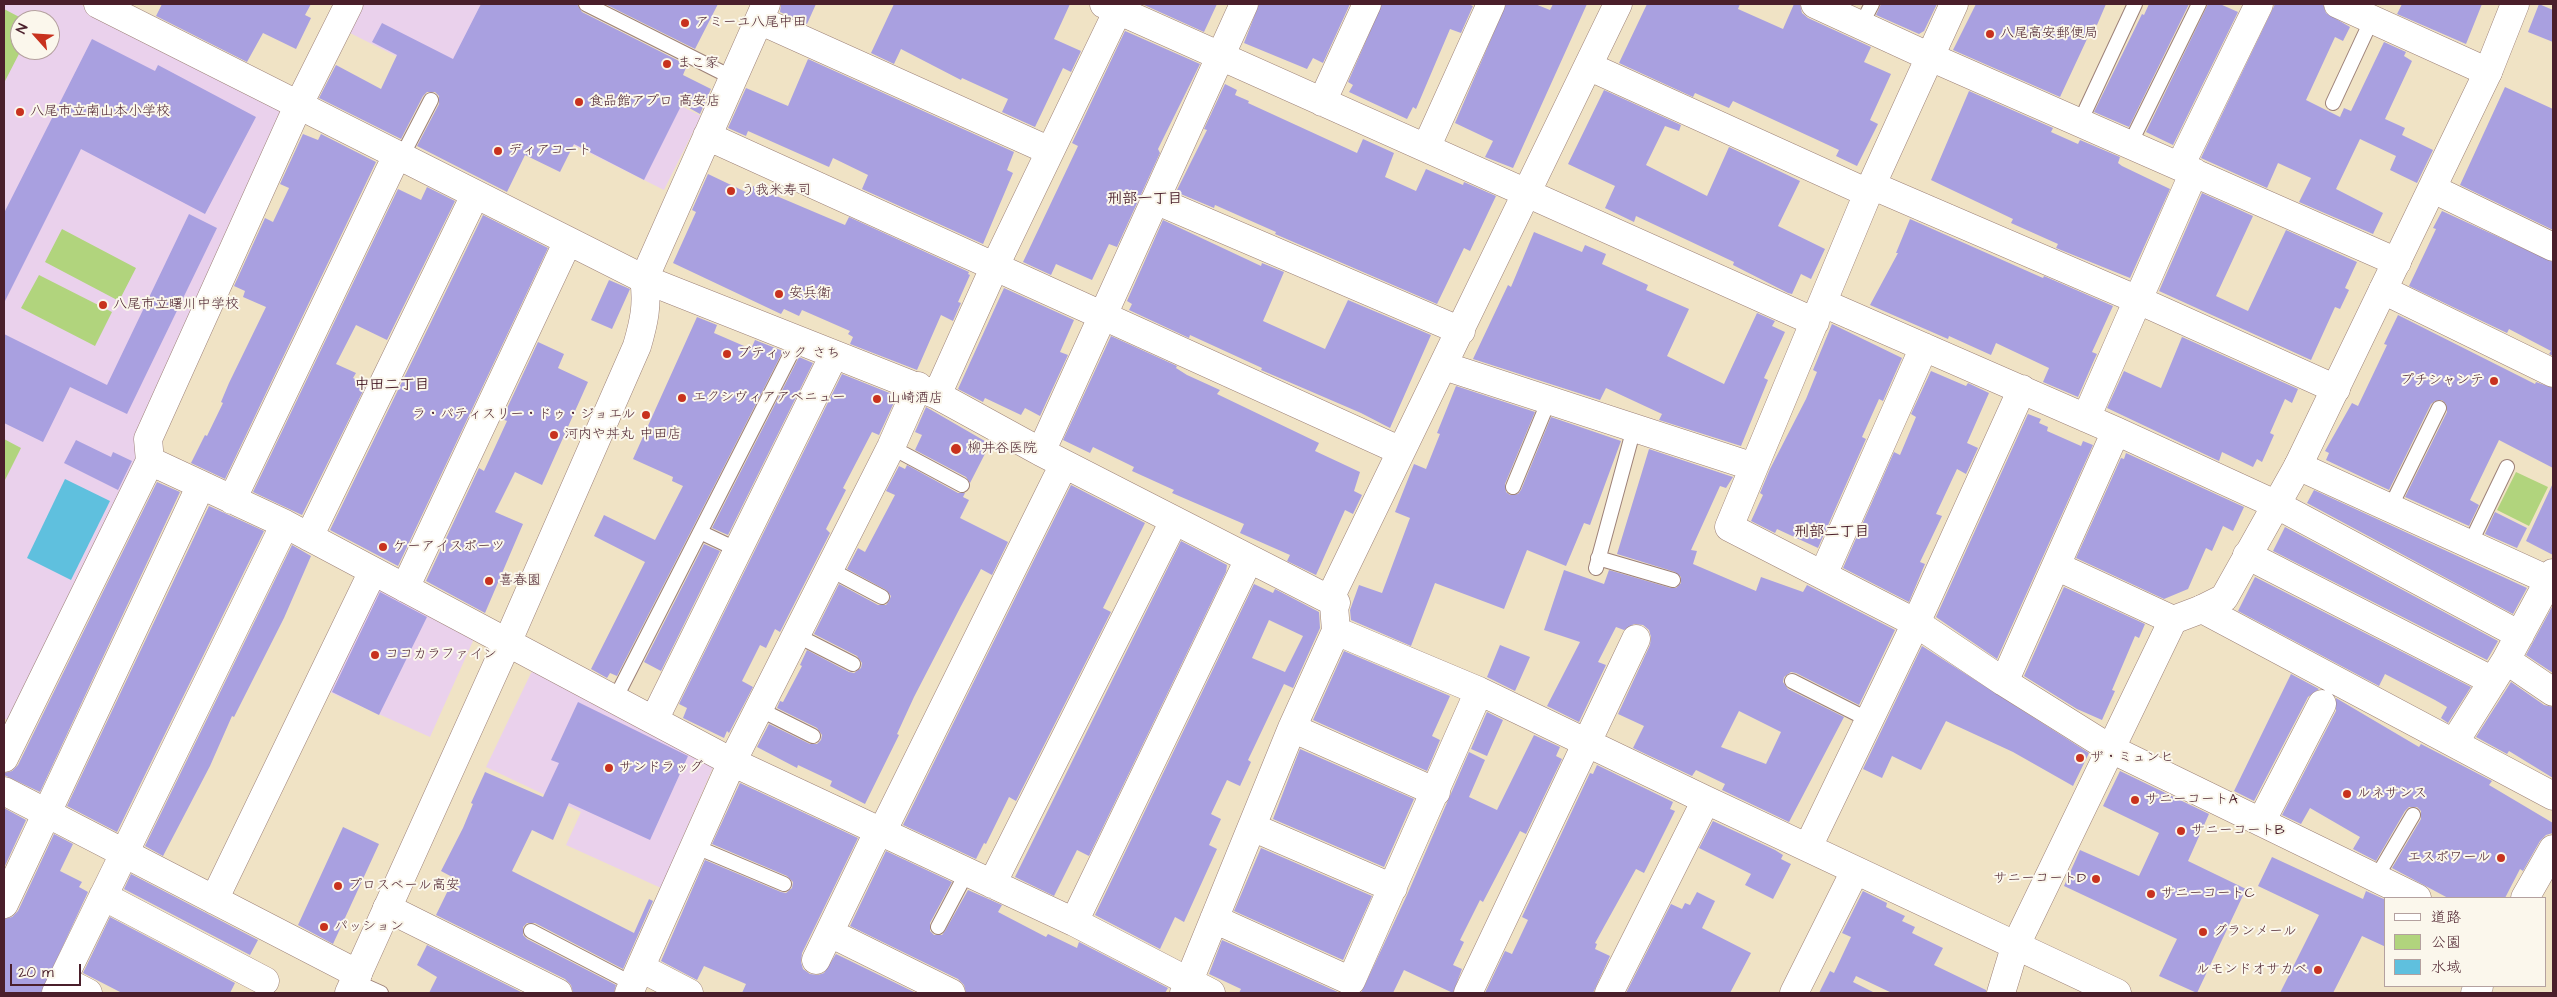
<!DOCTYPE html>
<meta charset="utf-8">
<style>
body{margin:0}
#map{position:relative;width:2557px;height:997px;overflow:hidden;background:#f0e3c5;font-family:"Architects Daughter","Klee One",sans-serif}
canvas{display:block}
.frame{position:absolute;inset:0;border:5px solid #4a1f2b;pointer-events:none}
.legend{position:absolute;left:2384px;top:897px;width:162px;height:90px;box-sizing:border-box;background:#fbf7ec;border:1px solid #b4a19f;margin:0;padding:6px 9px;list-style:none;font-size:15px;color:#4a1f2b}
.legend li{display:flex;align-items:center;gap:10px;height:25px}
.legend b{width:25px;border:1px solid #b4a19f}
.north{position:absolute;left:10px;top:10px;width:50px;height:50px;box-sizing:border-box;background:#fbf7ec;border:1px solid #b4a19f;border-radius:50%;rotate:296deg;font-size:14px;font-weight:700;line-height:20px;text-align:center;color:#4a1f2b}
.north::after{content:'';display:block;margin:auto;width:18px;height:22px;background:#c8321e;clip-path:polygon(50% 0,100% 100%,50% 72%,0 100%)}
.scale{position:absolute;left:10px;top:964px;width:71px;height:22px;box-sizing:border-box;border:2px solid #4a1f2b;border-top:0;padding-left:6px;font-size:15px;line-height:18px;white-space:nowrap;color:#4a1f2b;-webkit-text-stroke:4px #fbf7ec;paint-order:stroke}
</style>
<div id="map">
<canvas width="2557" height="997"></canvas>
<div class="frame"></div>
<ul class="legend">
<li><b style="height:6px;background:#fff"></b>道路</li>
<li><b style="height:14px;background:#b1d47d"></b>公園</li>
<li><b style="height:14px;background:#5fc0de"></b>水域</li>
</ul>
<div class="north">N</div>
<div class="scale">20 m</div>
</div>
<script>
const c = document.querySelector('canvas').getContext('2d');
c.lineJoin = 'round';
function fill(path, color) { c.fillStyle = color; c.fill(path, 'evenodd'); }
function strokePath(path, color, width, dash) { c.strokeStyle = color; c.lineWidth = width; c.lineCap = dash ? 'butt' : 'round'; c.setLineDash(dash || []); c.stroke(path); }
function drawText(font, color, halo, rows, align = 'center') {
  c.font = font + ' "Architects Daughter","Klee One",sans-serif'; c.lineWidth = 4; c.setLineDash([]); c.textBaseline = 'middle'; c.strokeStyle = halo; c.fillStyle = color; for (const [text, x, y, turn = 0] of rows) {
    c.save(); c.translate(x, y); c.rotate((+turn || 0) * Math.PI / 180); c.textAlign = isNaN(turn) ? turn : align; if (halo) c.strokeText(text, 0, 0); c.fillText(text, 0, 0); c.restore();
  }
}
const built = new Path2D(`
 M4 4H80L286 110 145 462 19 726 4 718ZM20 20H50V50H20Z
 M362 4H477L701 116 664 190 348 32Z
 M383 587 469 632 473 641 430 737 325 690 375 589Z
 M540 668 714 765 661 888 566 845 581 812 486 767 531 673Z`);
const green = new Path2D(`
 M4 9 25 20H20L21 50 4 83Z
 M62 229 136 268 119 301 45 262Z
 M39 275 112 312 95 346 21 308Z
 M4 439 21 448 4 482Z
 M2516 472 2548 487 2529 526 2497 510Z`);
const water = new Path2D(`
 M65 479 110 501 71 580 27 558Z`);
const building = new Path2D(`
 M162 4H311L305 15 311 18 296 49 263 33 247 62 156 16Z
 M481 4H577L582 12 687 65 683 75 711 89 700 114 682 104 644 180 574 144 560 172 525 155 507 192 417 146 439 104V96L435 92H427L423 96 401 139 319 98 336 65 381 89 397 55 372 42 382 23 453 59Z
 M605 4H718L695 49Z
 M781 4H816L807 24 780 12Z
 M894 4H1070L1054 39 1081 51 1071 72 1063 68 1035 127 1002 112 1008 99 962 78 961 80 901 49 894 64 871 53Z
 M1142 4H1217L1204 32Z
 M1259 4H1350L1323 63 1313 58 1307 69 1244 43Z
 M1382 4H1468L1473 6 1461 33 1450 29 1416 109 1413 107 1407 119 1349 92 1353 85 1348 82Z
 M1506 4H1535L1550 10 1553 4H1587L1513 168 1485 157 1493 141 1455 123Z
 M1647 4H1740L1738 9 1783 29 1794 4H1800L1802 13 1808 18 1871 47 1864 62 1891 74 1870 120 1878 124 1857 166 1836 156 1839 150 1733 101 1729 108 1695 93 1693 97 1619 63Z
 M1881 4H1937L1924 31 1919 34 1876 15Z
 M1976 4H2106L2097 25 2094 24 2060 97 1953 50Z
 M2149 4H2189L2129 127 2094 112 2142 14 2144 15Z
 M2208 4H2220L2238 12 2173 145 2146 132Z
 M2275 4H2323L2326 13 2350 27 2343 41 2335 37 2306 100 2340 117 2344 108 2351 111 2384 42 2406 52 2404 56 2412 61 2385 119 2405 128 2402 135 2433 150 2417 183 2390 170 2396 156 2360 139 2336 189 2383 213 2373 234 2299 202 2311 178 2278 163 2267 188 2201 158Z
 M2402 4H2482L2466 44 2397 14Z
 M2539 4 2553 10V42L2528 32Z
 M1125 31 1200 64 1158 149 1160 153 1117 247 1109 244 1092 280 1056 264 1051 275 1023 262 1078 146 1072 143Z
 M92 39 155 71 158 65 256 117 205 214 81 149 4 303V213Z
 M808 59 1014 152 1007 170 1013 173 983 244 862 189 868 175 833 158 829 167 748 131 746 136 728 128 746 88 788 106Z
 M1225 84 1237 90 1235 95 1249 101 1248 103 1357 153 1363 139 1394 153 1385 177 1416 191 1426 169 1463 185 1464 182 1496 196 1470 251 1464 248 1437 304 1275 234 1276 232 1215 205 1214 208 1176 192 1207 130 1204 129Z
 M2505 87 2553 109V230L2460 185Z
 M1604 90 1681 125 1679 131 1665 126 1646 165 1707 196 1729 147 1800 181 1778 226 1825 249 1811 279 1801 274 1792 294 1788 293 1733 265 1734 262 1636 216 1634 222 1605 208 1615 186 1568 164Z
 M1969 91 2053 128 2051 132 2078 144 2080 140 2120 157 2118 163 2122 166 2170 189 2130 278 2056 248 2058 244 2011 223 2013 219 1931 180Z
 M303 134 318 140 321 134 376 162 225 479 191 463 205 435 207 436 223 403 221 402 229 383 266 307 243 297 245 291 234 286 265 218 273 222 289 188 280 184Z
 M708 174 750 194 753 186 845 225 849 217 969 272 968 274 970 275 958 302 961 303 953 321 941 315 917 370 850 344 853 337 848 334 850 331 802 310 799 316 784 309 781 314 673 263 696 212 692 210Z
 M427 187 455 201 387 340 356 325 336 364 356 373 353 378 366 385 302 515 253 492 398 189 421 200Z
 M2202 193 2253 216 2216 296 2248 311 2286 230 2357 262 2345 288 2349 290 2340 309 2335 307 2311 360 2159 291Z
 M2442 211 2553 262V356L2549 354 2551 351 2509 329 2507 333 2409 286 2436 229 2433 228Z
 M189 214 217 228 127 414 70 387 43 442 4 423V334L107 385Z
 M483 215 548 248 398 566 330 530Z
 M1910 219 2043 278 2044 276 2113 306 2092 352 2097 354 2095 358 2078 397 2043 382 2049 368 1996 343 1991 355 1949 336 1948 339 1870 305 1898 253H1896Z
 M1163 220 1261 266 1262 263 1284 272 1263 321 1325 349 1348 300 1431 335 1390 428 1361 413 1261 370 1262 368 1190 335 1189 338 1129 310 1132 304 1127 301Z
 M1534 232 1582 252 1585 245 1606 254 1602 264 1648 285 1646 290 1689 309 1667 356 1724 384 1757 313 1775 321 1772 326 1785 332 1764 378 1768 380 1741 446 1659 420 1662 414 1606 388 1600 400 1473 359 1508 285 1511 287Z
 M609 280 630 289 612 329 591 320Z
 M1004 288 1074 320 1060 352 1068 355 1040 416 1025 408 1021 415 985 398 983 402 958 389Z
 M2398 315 2535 384 2536 382 2553 388V468L2499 440 2470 500 2479 505 2469 526 2405 497 2447 412 2446 404 2442 400 2435 401 2431 404 2389 490 2326 460 2329 453 2325 451 2352 403 2358 406 2387 345 2384 344Z
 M697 317 717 325 714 333 751 349 755 340 783 351 617 676 610 673 607 678 591 669 645 562 594 536 604 515 655 540 683 486 672 481 673 477 633 459Z
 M1832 324 1902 358 1883 401 1879 399 1862 437 1866 439 1818 548 1777 529 1775 533 1751 521 1763 495 1760 493 1770 469 1806 399 1817 372 1813 370Z
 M1111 336 1177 366 1176 368 1187 375 1220 390 1217 394 1319 443 1315 451 1360 472 1354 491 1362 495 1353 514 1345 510 1316 575 1287 561 1290 555 1240 533 1244 524 1172 493 1174 490 1132 471 1134 467 1093 447 1090 453 1063 440Z
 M2182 337 2298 389 2292 403 2285 399 2270 433 2274 435 2262 462 2257 459 2253 467 2222 452 2219 461 2107 408 2124 371 2161 388Z
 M538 342 564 354 558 368 588 382 542 485 515 472 495 512 523 524 485 613 426 581 479 468 484 471 507 421 502 419Z
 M799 357 813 363 728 535 712 528Z
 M1931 371 1966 386 1968 383 1989 393 1967 443 1978 448 1966 474 1957 469 1936 514 1942 516 1920 562 1925 564 1909 602 1843 568 1894 452 1900 455 1916 417 1911 414Z
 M842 374 897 396 879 435 872 432 843 488 846 490 826 529 830 533 780 632 775 629 766 648 760 645 742 681 753 687 729 733 727 731 724 738 683 718 687 708 679 704Z
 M1456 386 1535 412 1505 484 1506 492 1510 495 1518 494 1521 490 1551 417 1621 441 1590 525 1584 523 1566 566 1527 550 1504 609 1435 583 1411 646 1351 620 1350 610 1359 585 1382 593 1410 518 1395 512 1414 464 1426 469 1440 434 1437 433Z
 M926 407 990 444 970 483 966 477 915 450 922 435 915 432Z
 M2028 414 2041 419 2039 423 2048 427 2047 431 2081 446 2083 441 2093 445 1997 659 1936 617Z
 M76 440 111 457 113 452 132 461 118 490 64 463Z
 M1649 449 1733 477 1726 488 1720 486 1691 550 1697 551 1693 564 1756 591 1761 577 1803 592 1807 585 1895 630 1859 705 1796 673 1791 672 1784 677 1783 682 1788 689 1844 717 1789 822 1722 790 1725 784 1696 770 1692 776 1633 748 1644 726 1618 714 1650 645 1651 637 1649 630 1643 625 1634 624 1624 630 1616 627 1598 662 1606 665 1579 722 1547 706 1580 642 1544 630 1564 570 1604 584 1609 570 1671 588H1676L1681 583V577L1675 572 1617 554ZM1739 711 1781 732 1766 764 1721 747Z
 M2126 453 2244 507 2233 531 2223 526 2212 551 2206 548 2188 589 2164 599 2076 558 2121 458 2124 459Z
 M907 465 958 493H965L963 497 969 500 960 518 1008 542 992 575 981 569 961 606 914 697 897 734 899 735 865 804 830 786 832 781 798 765 797 768 757 747 769 724 810 744H817L821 740 822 735 817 728 777 708 780 701 783 702 802 666 800 665 807 650 849 672 854 673 861 668 862 663 857 656 814 634 839 584 878 605H886L889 601 891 596 886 590 847 569 858 548 865 552 895 495 886 491 899 466 905 469Z
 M157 482 180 492 40 792 4 775V773L12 771 18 765Z
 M2553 483V555L2526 541Z
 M1071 485 1145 523 1103 608 1111 612 1016 801 1009 797 986 844 984 843 976 859 903 825Z
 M2314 490 2527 588 2513 614 2307 503Z
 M209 506 264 531 117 832 67 806Z
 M2495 512 2527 528 2517 548 2485 534Z
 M2285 527 2498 641 2487 660 2273 551Z
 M1181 541 1227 565 1226 572 1089 856 1077 850 1054 896 1015 877Z
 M704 544 720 551 661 671 644 662Z
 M292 545 311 556 284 618 234 717 232 716 210 766 163 856 145 846Z
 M2255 577 2471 687 2448 723 2441 718 2447 707 2435 700 2385 674 2379 686 2238 611Z
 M1254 584 1273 593 1275 589 1319 612 1320 628 1293 688 1284 684 1248 760 1251 762 1240 786 1227 780 1211 814 1221 819 1209 845 1217 849 1184 922 1175 917 1160 949 1095 915ZM1269 620 1303 636 1285 672 1252 658Z
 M2064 587 2145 624 2139 638 2135 636 2112 690 2115 691 2102 720 2077 709 2024 676Z
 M380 592 427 617 379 715 332 692Z
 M2553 605V673L2526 655Z
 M1500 645 1530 657 1515 691 1487 677Z
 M1922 646 2089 753 2073 786 2013 752 1946 721 1921 770 1892 756 1882 778 1863 769Z
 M1344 651 1450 696 1432 736 1440 740 1427 771 1313 720Z
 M2291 674 2319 689 2308 697 2254 801 2234 791Z
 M2511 682 2544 705 2553 707V778L2509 751 2507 754 2476 737Z
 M2336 698 2419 747 2421 744 2492 781 2489 785 2553 823V833L2546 835 2540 841 2523 871 2520 869 2505 898H2448L2392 868 2421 819V811L2417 807H2409L2405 811 2376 861 2353 849 2360 837 2310 808 2301 824 2282 815 2336 711Z
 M578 702 688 756 650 840 569 803 553 840 532 830 512 871 634 933 649 899 653 901 623 969 535 923H527L523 927V935L527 939 616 985 614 993H573L571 985 565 979 436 915 454 878 441 871 463 828 473 804 471 803 485 772 543 797 559 763 551 760Z
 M1487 712 1503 720 1487 756 1471 749Z
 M1534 735 1560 747 1556 756 1562 759 1526 834 1520 831 1483 902 1480 900 1460 940 1464 942 1453 965 1462 969 1453 993 1404 970 1393 993H1361L1407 895 1469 752 1485 760 1469 797 1497 810Z
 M1300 749 1414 799 1384 867 1273 819Z
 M1597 765 1673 802 1670 809 1675 811 1644 873 1636 869 1595 943 1597 944 1595 949 1610 956 1593 993H1485L1505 951 1512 954 1528 920 1522 917 1590 773 1593 774Z
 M2120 771 2209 814 2188 861 2246 889 2197 993 2159 976 2177 939 2064 886 2080 850 2139 876 2159 833 2103 806Z
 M740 783 858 838 802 953 801 962 803 969 810 974 818 975 824 973 836 954 916 993H742L746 984 704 966 697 980 661 961 705 860 781 892 786 893 792 888 793 882 787 876 712 844Z
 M4 808 26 820 4 868Z
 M1713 821 1775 850 1783 855 1781 859 1791 864 1773 899 1745 885 1751 874 1699 848Z
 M343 827 379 844 333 944 298 925Z
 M54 834 73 844 60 871 82 882 79 887 88 892 41 993H4V919L12 917 18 911Z
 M1261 848 1372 896 1343 960 1234 911Z
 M886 851 952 882 930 923V931L934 935H942L945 931 968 890 1002 905 998 912 1046 937 1048 934 1077 948 1079 942 1168 988 1165 993H966L964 985 958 979 850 926Z
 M2272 857 2363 899 2366 891 2386 900V947L2362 936 2333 993H2280L2319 915 2258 886Z
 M131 874 258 940 250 955 124 889Z
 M1863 891 1887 903 1886 907 1905 916 1902 921 1915 927 1912 933 1943 948 1934 965 1986 990V993H1892L1856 976 1853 982 1875 993H1819L1830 971 1834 973 1851 937 1842 933Z
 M1697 892 1715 901 1702 928 1751 953 1730 993H1626L1671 904 1682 909 1685 903 1690 905Z
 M110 917 235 983 230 993H122L83 973Z
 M1222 940 1340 993H1239L1241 989 1209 974Z
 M427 945 523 993H429L437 977 417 965Z`);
const service = new Path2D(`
 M586 4 733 78
 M1861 25 1872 4
 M2333 103 2372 19
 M2080 122 2135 4
 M2130 144 2199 4
 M401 158 431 100
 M891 447 962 485
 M1513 487 1549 400
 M2390 508 2439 408
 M700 532 738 550
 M2470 544 2507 467
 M1598 558 1673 580
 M1596 568 1634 428
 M829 569 882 597
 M796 635 853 664
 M1792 681 1869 720
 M615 699 798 340
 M759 709 813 736
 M694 846 784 884
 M2376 878 2413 815
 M938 927 967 872
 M531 931 633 984
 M354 981 381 993`);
const minor = new Path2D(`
 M98 4 644 279 937 395 1041 452 1336 603
 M349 4 298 106 148 439 150 461 285 524 732 762 1074 922 1211 993
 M1104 4 1815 322
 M1815 4 1928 56 2397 262
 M1954 4 1868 193 1729 527 1916 623 2004 682 2111 749 2417 898
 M2338 4 2488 72
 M759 20 1050 151
 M1588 66 1868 193
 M1322 102 1367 4
 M707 136 1401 451
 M1426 148 1491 4
 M2180 166 2259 4
 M1871 185 2138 300 2336 389
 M2433 189 2553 247
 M1155 200 1461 331
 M644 279 766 4
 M2383 290 2553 373
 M1823 303 2116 431 2277 505 2520 635
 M1444 366 1754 467
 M937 395 994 268 1121 4
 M2086 418 2194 172
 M1041 452 1244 4
 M2298 466 2553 582
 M232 500 397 155
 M309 537 475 195
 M2247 555 2493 681
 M2056 566 2173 620
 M1823 575 1924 347
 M405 588 568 241
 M2202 609 2553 796
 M1336 631 1479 691 1706 800 2117 993
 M2506 660 2553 692
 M2004 682 2116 431
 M654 720 834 355
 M1292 728 1436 792
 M2454 743 2506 660 2553 573
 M4 758 150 461
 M4 791 358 974
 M2261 822 2322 704
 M1252 827 1393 888
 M882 832 1064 464
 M1808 847 1916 623 2022 389
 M992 884 1174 521
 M103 896 265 981
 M2525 898 2553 849
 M214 900 373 571
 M4 904 201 485
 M387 908 558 993
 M1214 919 1351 981 1479 691
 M1074 922 1249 559
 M830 933 951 993
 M816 960 879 830
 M641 968 689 993
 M63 980 88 993
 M56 993 285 524
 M629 993 732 762 891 447 918 386
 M1184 993 1292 728 1336 631 1333 592 1618 4
 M1468 993 1636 639
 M1609 993 1706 800
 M1794 993 1855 871
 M2475 993 2479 986`);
const tertiary = new Path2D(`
 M349 993 507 643 637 346C644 322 648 304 644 279
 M2001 993 2015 947 2173 620 2202 609 2224 598 2298 466 2488 72 2515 4`);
const markers = [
 [685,23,5,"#c8321e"],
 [1990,34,5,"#c8321e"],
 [667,64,5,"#c8321e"],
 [579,102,5,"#c8321e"],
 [20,112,5,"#c8321e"],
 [498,151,5,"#c8321e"],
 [731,191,5,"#c8321e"],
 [779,294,5,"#c8321e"],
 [103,305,5,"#c8321e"],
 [727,354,5,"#c8321e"],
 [2494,381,5,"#c8321e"],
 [682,398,5,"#c8321e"],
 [877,399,5,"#c8321e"],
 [646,415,5,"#c8321e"],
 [554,435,5,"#c8321e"],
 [956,449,6,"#c8321e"],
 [383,547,5,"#c8321e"],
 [489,581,5,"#c8321e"],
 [375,655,5,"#c8321e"],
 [2080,758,5,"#c8321e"],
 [609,768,5,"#c8321e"],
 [2347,794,5,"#c8321e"],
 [2135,800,5,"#c8321e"],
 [2181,831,5,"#c8321e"],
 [2501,858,5,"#c8321e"],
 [2096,879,5,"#c8321e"],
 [338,886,5,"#c8321e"],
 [2151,894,5,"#c8321e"],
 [324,927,5,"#c8321e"],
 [2203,932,5,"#c8321e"],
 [2318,970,5,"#c8321e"]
];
const poiNames = [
 ["アミーユ八尾中田",695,23],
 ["八尾高安郵便局",2000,34],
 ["まこ家",677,64],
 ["食品館アプロ 高安店",589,102],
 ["八尾市立南山本小学校",30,112],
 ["ディアコート",508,151],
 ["う我米寿司",741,191],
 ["安兵衛",789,294],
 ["八尾市立曙川中学校",113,305],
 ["ブティック さち",737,354],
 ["プチシャンテ",2484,381,"right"],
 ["エクシヴィアアベニュー",692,398],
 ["山崎酒店",887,399],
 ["ラ・パティスリー・ドゥ・ジョエル",636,415,"right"],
 ["河内や丼丸 中田店",564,435],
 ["柳井谷医院",967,449],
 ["ケーアイスポーツ",393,547],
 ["喜春園",499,581],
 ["ココカラファイン",385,655],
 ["ザ・ミュンヒ",2090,758],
 ["サンドラッグ",619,768],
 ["ルネサンス",2357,794],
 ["サニーコートA",2145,800],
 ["サニーコートB",2191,831],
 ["エスポワール",2491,858,"right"],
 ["サニーコートD",2086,879,"right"],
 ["プロスベール高安",348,886],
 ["サニーコートC",2161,894],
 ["パッション",334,927],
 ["グランメール",2213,932],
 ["ルモンドオサカベ",2308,970,"right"]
];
const neighbourhoodNames = [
 ["刑部一丁目",1145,200],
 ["中田二丁目",392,386],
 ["刑部二丁目",1832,533]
];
fill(built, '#ead1ec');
fill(green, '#b1d47d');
fill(water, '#5fc0de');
fill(building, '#a9a0e0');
strokePath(service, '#9d8178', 16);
strokePath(minor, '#9d8178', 29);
strokePath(tertiary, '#9d8178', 29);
strokePath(service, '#fff', 14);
strokePath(minor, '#fff', 28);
strokePath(tertiary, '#fff', 28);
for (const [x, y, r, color] of markers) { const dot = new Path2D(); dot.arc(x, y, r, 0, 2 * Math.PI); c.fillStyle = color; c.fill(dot); strokePath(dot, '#fbf7ec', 2); }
drawText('14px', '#4a1f2b', '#fbf7ec', poiNames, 'left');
drawText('bold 15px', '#4a1f2b', '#fbf7ec', neighbourhoodNames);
</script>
